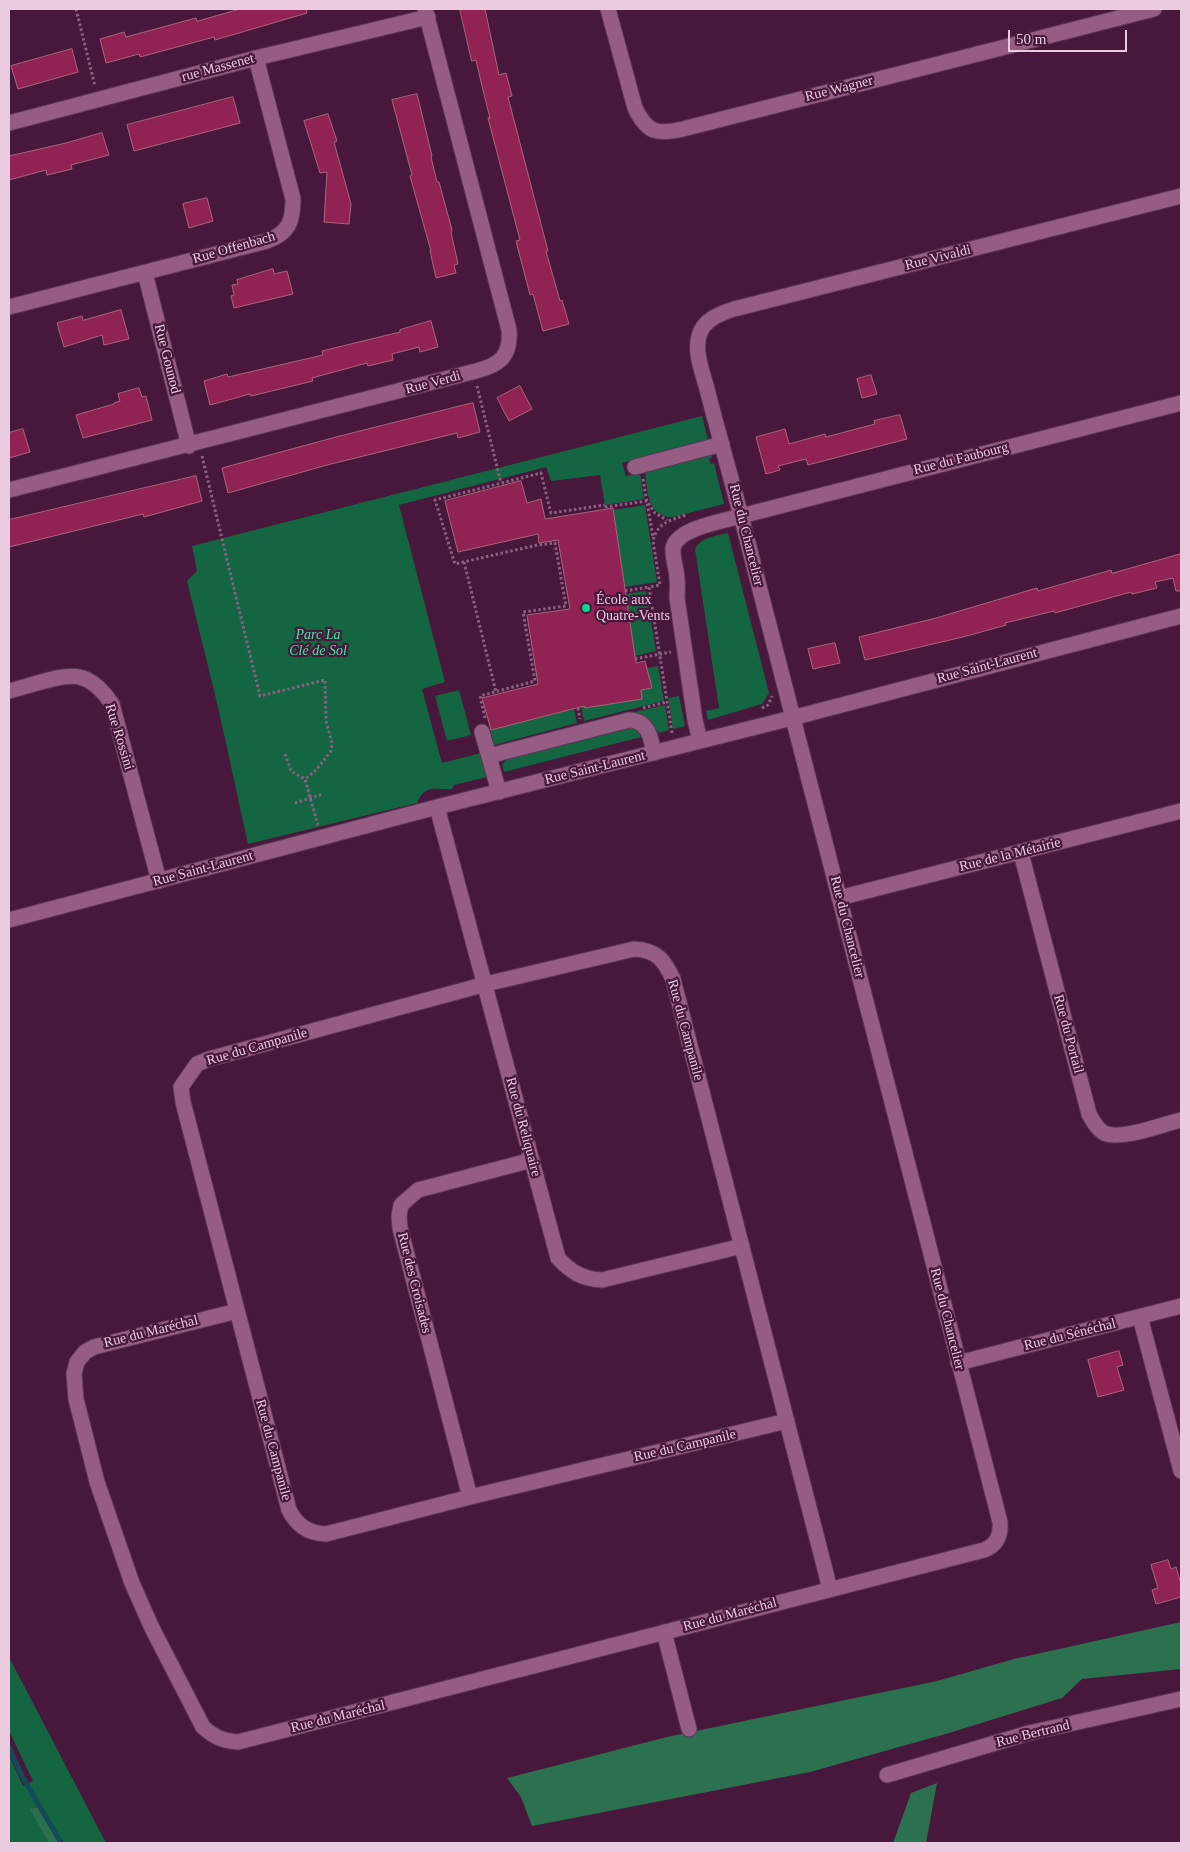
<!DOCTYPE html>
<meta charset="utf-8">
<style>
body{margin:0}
#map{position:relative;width:1190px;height:1852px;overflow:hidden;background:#48173c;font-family:Georgia,serif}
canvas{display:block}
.frame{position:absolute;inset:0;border:10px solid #ebcbe0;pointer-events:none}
.scale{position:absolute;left:1008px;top:30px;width:119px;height:22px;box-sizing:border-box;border:2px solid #ebcbe0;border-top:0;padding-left:6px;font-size:15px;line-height:18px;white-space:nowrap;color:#ebcbe0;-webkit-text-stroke:4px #48173c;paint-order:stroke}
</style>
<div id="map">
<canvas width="1190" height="1852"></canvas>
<div class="frame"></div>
<div class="scale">50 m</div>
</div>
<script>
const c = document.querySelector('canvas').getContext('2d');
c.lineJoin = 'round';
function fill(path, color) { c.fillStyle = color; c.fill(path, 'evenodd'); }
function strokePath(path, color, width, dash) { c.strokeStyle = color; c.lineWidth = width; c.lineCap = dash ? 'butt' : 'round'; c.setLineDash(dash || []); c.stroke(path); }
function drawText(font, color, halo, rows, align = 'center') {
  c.font = font + ' Georgia,serif'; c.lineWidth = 4.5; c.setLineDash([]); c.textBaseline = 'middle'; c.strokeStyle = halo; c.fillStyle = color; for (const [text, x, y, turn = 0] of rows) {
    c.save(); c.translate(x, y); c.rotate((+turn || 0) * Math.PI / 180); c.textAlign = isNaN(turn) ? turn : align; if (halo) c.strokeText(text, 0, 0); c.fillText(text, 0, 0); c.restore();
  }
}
const green = new Path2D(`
 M702 416 708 440 622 463 626 476 640 472 644 499 605 505 600 475 551 481 546 467 399 505 445 682 422 689 442 763 481 753 487 777 454 785 452 789C435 790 425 784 417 803L248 844 218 707 187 581 197 571 192 546Z
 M711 453 712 457 709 459 711 464 714 463 724 504 673 517C647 518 647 489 645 471Z
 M645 505 657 582 625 587 613 510Z
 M728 533 769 693 762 704 708 720 706 711 719 708 695 549C701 537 716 536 728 533Z
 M646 591 656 651 635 656 625 594Z
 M658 666 664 701 584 721 581 707 642 699 641 690 652 688 647 668Z
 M459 690 471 735 447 741 435 696Z
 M679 696 685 726 673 729 668 698Z
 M665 705 669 730 659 733 648 719 631 713Z
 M574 709 577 723 494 745 490 730Z
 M629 727C637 727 638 730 641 737L504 772 502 765 507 759Z
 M9 1657 106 1843H64L41 1805 31 1809 49 1843H9V1755L23 1786 33 1781 9 1731Z`);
const forest = new Path2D(`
 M1181 1622V1669L1082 1679 1062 1698 949 1733 810 1772 532 1826 521 1797 507 1778 667 1737 937 1681 1014 1659Z
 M937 1783 926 1843H893L911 1793Z
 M37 1807 60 1843H49L30 1809Z`);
const stream = new Path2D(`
 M9 1747 22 1776 61 1843`);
const building = new Path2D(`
 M240 9H306L307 13 215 40 214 37 140 57 139 54 106 63 100 39 124 32 126 37 196 18 197 21Z
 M460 9H485L499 75 506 73 512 96 508 97 548 251H546L560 301 562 300 569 324 543 331 533 294 530 295 516 241 520 240 488 118H490L482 86 476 60 472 61Z
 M72 49 78 72 18 89 11 66Z
 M417 94 432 156 431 157 437 182H439L452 230 451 232 458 264 454 265 456 273 436 278 430 251H431L410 176 412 175 392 100Z
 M233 97 240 123 134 151 127 125Z
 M328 114 337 141 334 142 351 204 349 224 324 222 327 172 320 173 304 121Z
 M102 133 109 155 71 165 72 169 47 175 46 170 9 180V156L66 143Z
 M207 198 213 221 189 228 183 204Z
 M273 269 274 274 287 271 293 294 234 308 231 296 234 295 232 285 238 284 237 280Z
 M121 310 129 339 104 345 102 335 64 347 57 323 82 316 83 320Z
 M431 321 438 347 420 352 419 347 392 354 393 360 368 366 367 363 312 378 313 381 251 396 250 394 210 405 204 381 227 374 228 377 323 355 322 351 400 332V330Z
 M871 375 877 394 862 398 857 379Z
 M520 386 532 409 509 421 497 398Z
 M139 388 142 397 146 396 152 420 83 438 76 415 114 404V403L120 401 118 394Z
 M473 403 480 432 458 438 457 433 327 465 228 493 222 468 336 437Z
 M900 415 907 439 808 465 806 459 778 466 780 470 766 474 756 437 785 429 789 444 825 434 826 437 875 424 874 421Z
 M23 429 30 452 9 458V433Z
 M196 476 202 501 144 517 143 514 9 547V520Z
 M521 481 527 503 541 499 545 519 613 508 636 663 645 661 652 688 641 690 642 699 585 708 584 706 491 730 482 698 538 684 527 615 570 609 558 540 539 543 538 534 458 552 445 501Z
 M1181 554V591H1176L1173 578 1155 582 1157 588 1132 594 1131 592 1055 613 1054 611 1005 623 1006 625 967 636 865 660 859 637 936 618 1037 588 1038 591 1111 570 1112 573Z
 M835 643 840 663 813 669 808 649Z
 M1119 1351 1123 1365 1117 1367 1124 1390 1098 1397 1088 1360Z
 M1168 1560 1171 1569 1176 1567 1181 1584V1597L1156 1604 1152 1590 1158 1588 1151 1565Z`);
const path = new Path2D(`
 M76 9 95 86
 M477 386 501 483
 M202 456 260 696 325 680 326 721 332 743 331 751 316 770 305 779
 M643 479 653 537
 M605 507 647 501 655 513 667 520
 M464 562 496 692
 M625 591 649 587
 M635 659 671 652
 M578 708 580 719
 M643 708 667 702
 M762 708 768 705 772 696
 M485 718 480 696 535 681 523 612 566 606 555 543 537 545 455 564 435 500 541 473 551 513 605 505
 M672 733 649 587 660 585 653 541C657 523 670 520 686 515
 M285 754 291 771 305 779 318 825
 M295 803 323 794`);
const minor = new Path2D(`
 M608 9 635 108C647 133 657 135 683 129L1154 9
 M9 123 256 58 428 17
 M145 273 189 446
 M9 307 267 241C289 233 293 221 293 199L256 58
 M635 467 722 444
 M9 490 476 371C500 365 511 356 509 330L425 9
 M9 691C27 687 62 673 79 677 92 679 105 693 112 704L159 881
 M482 732 499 792
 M700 741 695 720 677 598C677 592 678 585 677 579 677 569 672 558 673 548 677 528 724 521 741 516L1181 403
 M489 756 629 720C648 720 651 738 654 753
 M437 807 558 1258C571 1272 582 1279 602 1280L742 1246
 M1021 853 1089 1114C1093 1121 1097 1129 1104 1133 1121 1141 1163 1124 1181 1120
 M839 898 1181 811
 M9 920 437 807 792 718 1181 616
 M237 1311 94 1347 85 1352 77 1362 74 1374 76 1399 97 1482 132 1583 152 1628 203 1727C214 1737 223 1741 238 1742L984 1550C997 1545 1001 1535 1000 1522L741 516C730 474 718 432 707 389 703 373 694 353 699 336 703 320 719 314 734 309L1181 196
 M1140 1317 1181 1471
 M958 1363 1181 1306
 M787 1421 470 1497 326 1534C307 1533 297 1525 289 1510L183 1102 181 1087 197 1064 209 1059 486 984 634 949C657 950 664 960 673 979L830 1589
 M470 1497 400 1228 399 1216 401 1205 418 1190 532 1160
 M664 1632 689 1729
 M887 1775 1029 1733 1181 1699`);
const markers = [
 [586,608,5,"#00d98c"]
];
const streetNames = [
 ["rue Massenet",218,68,-15],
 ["Rue Wagner",839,89,-14],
 ["Rue Offenbach",234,248,-16],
 ["Rue Vivaldi",938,258,-14],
 ["Rue Gounod",167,359,76],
 ["Rue Verdi",433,383,-15],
 ["Rue du Faubourg",961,459,-14],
 ["Rue du Chancelier",746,535,76],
 ["Rue Saint-Laurent",987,666,-15],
 ["Rue Rossini",119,737,73],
 ["Rue Saint-Laurent",595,768,-14],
 ["Rue de la Métairie",1010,855,-14],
 ["Rue Saint-Laurent",203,869,-15],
 ["Rue du Chancelier",847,927,76],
 ["Rue du Campanile",685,1030,75],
 ["Rue du Portail",1068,1034,75],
 ["Rue du Campanile",257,1047,-16],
 ["Rue du Reliquaire",523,1127,75],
 ["Rue des Croisades",414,1283,76],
 ["Rue du Chancelier",947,1319,76],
 ["Rue du Maréchal",151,1332,-14],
 ["Rue du Sénéchal",1070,1335,-14],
 ["Rue du Campanile",685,1446,-13],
 ["Rue du Campanile",273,1450,75],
 ["Rue du Maréchal",730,1615,-15],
 ["Rue du Maréchal",338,1717,-14],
 ["Rue Bertrand",1033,1734,-14]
];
const poiNames = [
 ["École aux",596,600],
 ["Quatre-Vents",596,616]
];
const parkNames = [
 ["Parc La",318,635],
 ["Clé de Sol",318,651]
];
fill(green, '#146541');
fill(forest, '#2c714f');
strokePath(stream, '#154b59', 5);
fill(building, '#902353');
strokePath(building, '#a9667c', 1);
strokePath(minor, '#5e3554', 17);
strokePath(path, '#8b6180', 3, [2.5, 2.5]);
strokePath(minor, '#955d84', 15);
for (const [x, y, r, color] of markers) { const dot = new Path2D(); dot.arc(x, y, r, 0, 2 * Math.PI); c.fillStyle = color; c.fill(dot); strokePath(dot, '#48173c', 2); }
drawText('14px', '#ebcbe0', '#48173c', streetNames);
drawText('14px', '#ebcbe0', '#48173c', poiNames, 'left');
drawText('italic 14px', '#3ceea0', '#48173c', parkNames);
</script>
